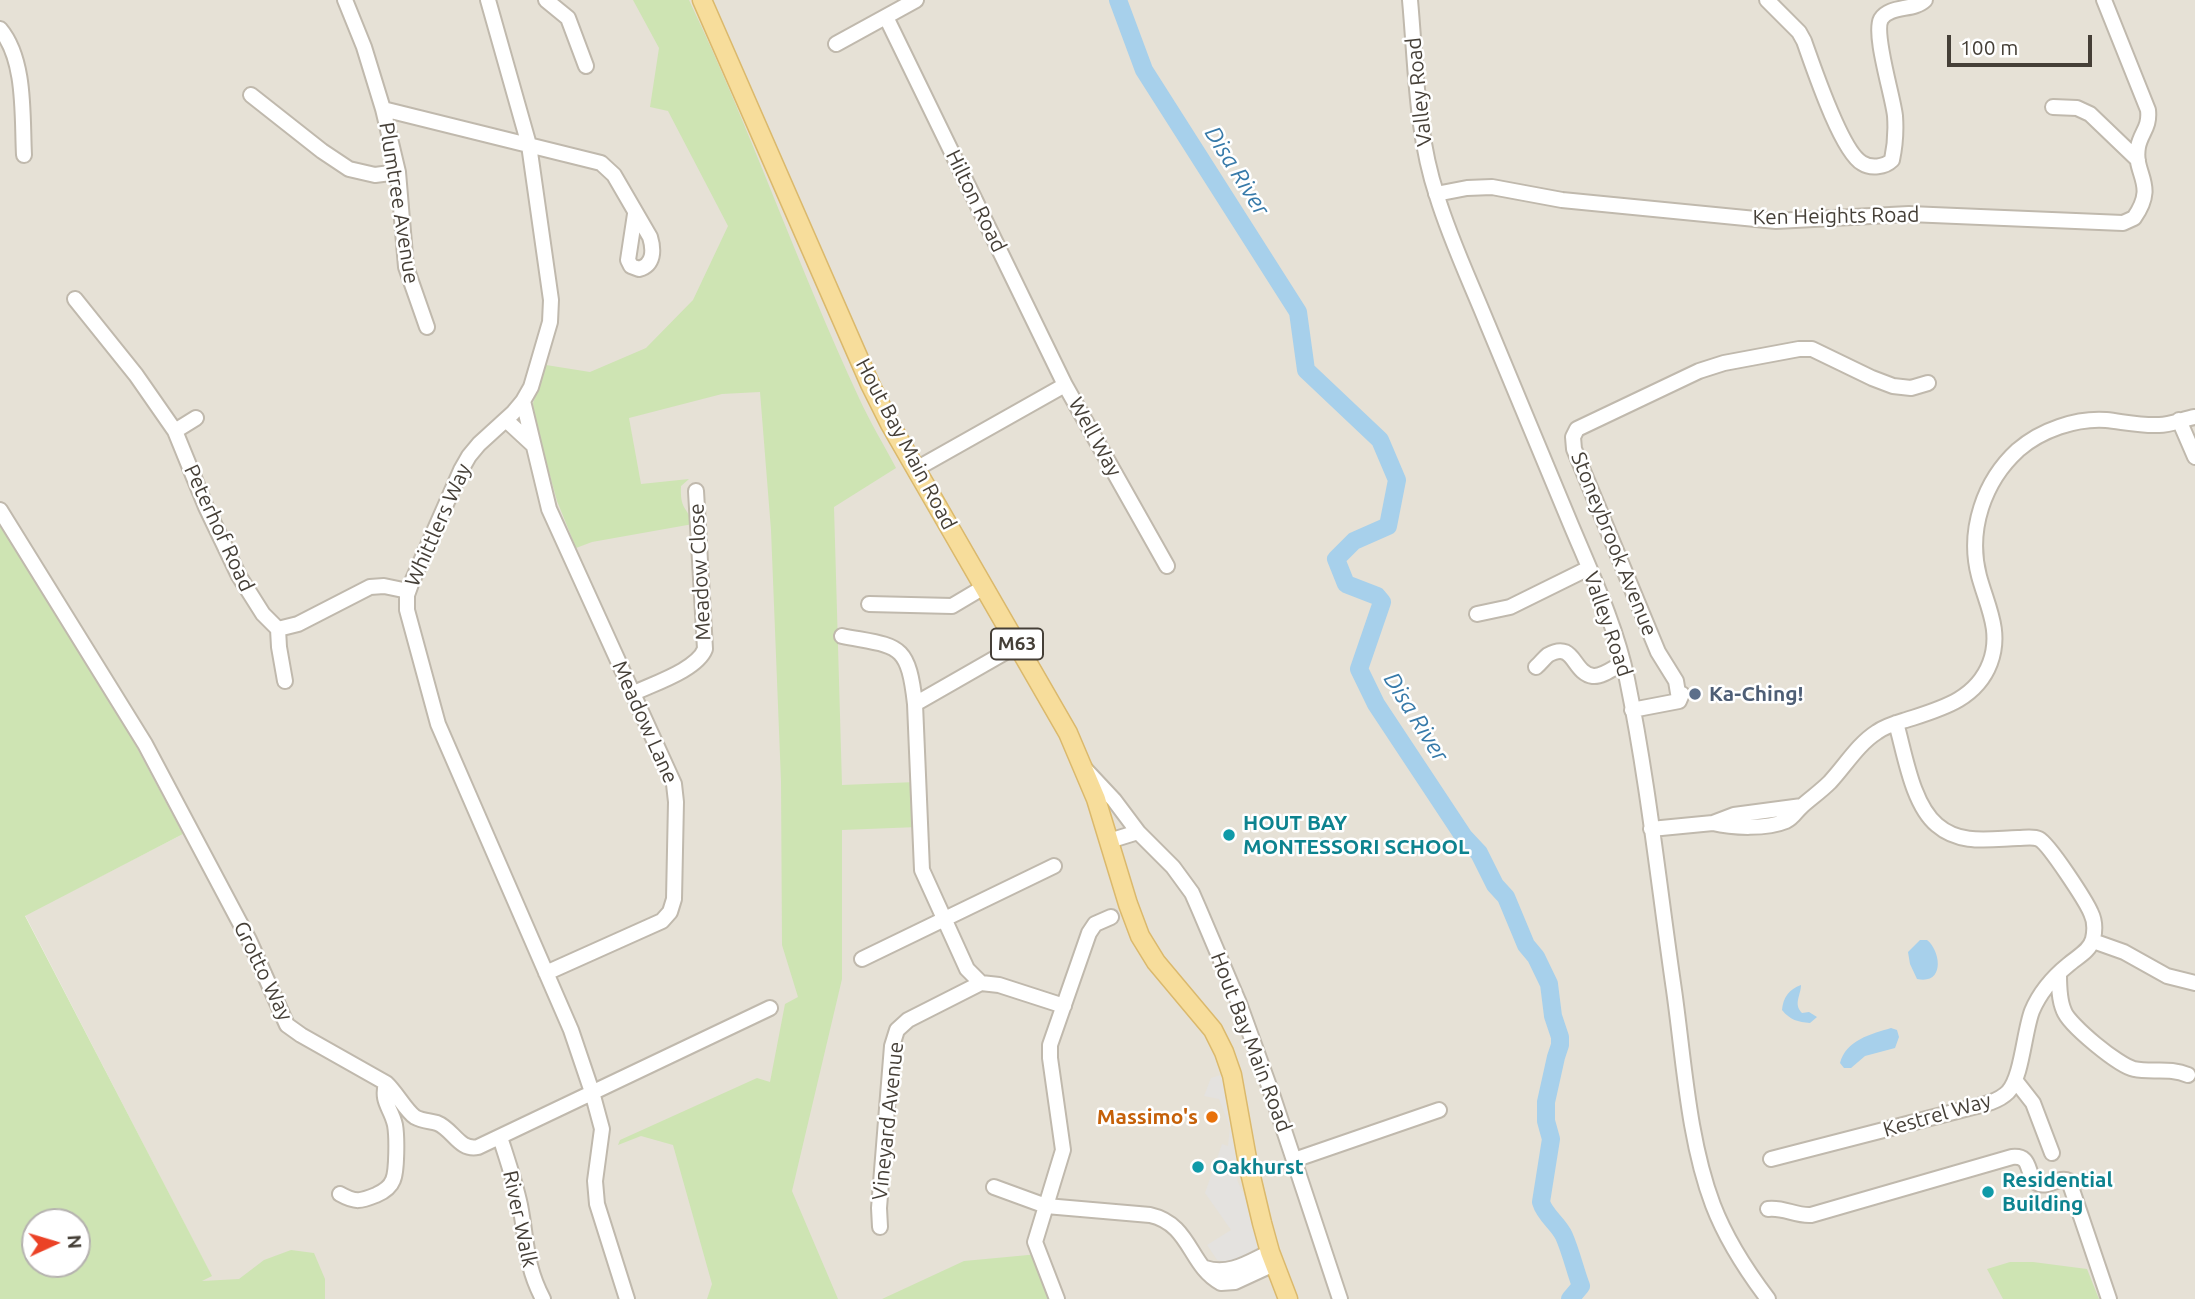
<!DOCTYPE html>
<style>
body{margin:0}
#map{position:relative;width:2195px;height:1299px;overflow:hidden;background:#f2efe7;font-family:Ubuntu,sans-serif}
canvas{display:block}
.north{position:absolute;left:21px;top:1208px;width:70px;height:70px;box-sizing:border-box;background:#fff;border:2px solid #b5b2af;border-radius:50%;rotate:86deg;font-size:19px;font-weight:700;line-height:28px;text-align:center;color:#453f37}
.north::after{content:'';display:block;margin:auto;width:24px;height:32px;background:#eb4226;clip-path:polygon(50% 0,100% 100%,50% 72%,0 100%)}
.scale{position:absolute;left:1947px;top:35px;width:145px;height:32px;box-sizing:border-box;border:4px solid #453f37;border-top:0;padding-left:9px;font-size:21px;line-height:24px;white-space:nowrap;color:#453f37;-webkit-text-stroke:5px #fff;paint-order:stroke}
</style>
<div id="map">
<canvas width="2195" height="1299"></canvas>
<div class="north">N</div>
<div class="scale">100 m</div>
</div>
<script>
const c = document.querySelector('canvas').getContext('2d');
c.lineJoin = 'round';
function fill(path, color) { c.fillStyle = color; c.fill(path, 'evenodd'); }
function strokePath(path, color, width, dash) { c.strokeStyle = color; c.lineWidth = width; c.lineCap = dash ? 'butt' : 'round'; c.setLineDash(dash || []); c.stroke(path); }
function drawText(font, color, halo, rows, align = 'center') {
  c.font = font + ' Ubuntu,sans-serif'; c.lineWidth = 5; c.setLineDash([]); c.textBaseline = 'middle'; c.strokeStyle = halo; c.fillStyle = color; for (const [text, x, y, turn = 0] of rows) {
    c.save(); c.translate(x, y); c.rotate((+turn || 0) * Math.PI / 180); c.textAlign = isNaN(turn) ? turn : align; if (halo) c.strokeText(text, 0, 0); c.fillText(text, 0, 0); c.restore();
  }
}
const residential = new Path2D(`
 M0 0H2195V1299H164L211 1275 25 915 183 834 119 714 0 526Z`);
const green = new Path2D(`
 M633 0H689C751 130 798 267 859 398 870 422 884 445 896 468L834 507 842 785 916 782 918 827 842 830V979L792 1191 838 1299H707L712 1284 673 1145 641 1136 618 1145 620 1140 757 1078 770 1082 785 1004 798 997 782 945 781 781 771 530 760 392 722 394 629 418 641 484 689 479 681 486C680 510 686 505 693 524L592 542 576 548 557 501 534 418 533 403 546 365 590 372 646 348 693 300 728 226 668 111 650 107 659 48Z
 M0 526 119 714 183 834 25 916 212 1276 202 1281 239 1279 264 1260 291 1250 314 1253 325 1279V1299H0ZM35 1222H77V1264H35Z
 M1039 1254 1058 1299H882L964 1261Z
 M2010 1262H2033L2087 1269 2099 1299H2003L1987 1269Z`);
const parking = new Path2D(`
 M1227 1073 1242 1151 1237 1180 1249 1205 1254 1210 1261 1245 1231 1263 1217 1260 1207 1245 1231 1230 1205 1193 1222 1144 1228 1146 1230 1127 1219 1099 1204 1096 1211 1078Z`);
const water = new Path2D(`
 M1920 940H1927C1941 951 1945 985 1917 979L1910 964 1908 952Z
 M1801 985C1801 995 1793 1004 1802 1013L1809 1012 1817 1017 1810 1023C1798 1022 1790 1020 1782 1010 1783 998 1789 989 1801 985Z
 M1891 1028 1897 1030 1899 1037 1895 1048 1865 1056 1851 1068H1844L1840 1063C1846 1040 1871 1034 1891 1028Z`);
const river = new Path2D(`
 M1118 0 1144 70 1298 312 1306 370 1380 440 1397 480 1388 526 1354 541 1336 559 1346 584 1377 596 1382 602 1359 669 1376 704 1464 837 1479 853 1495 885 1506 897 1526 945 1536 957 1549 984 1553 1016 1560 1037V1045L1556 1057 1546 1102V1121L1551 1139 1541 1202C1545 1216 1558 1223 1564 1236 1571 1252 1575 1270 1581 1286L1570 1299`);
const minor = new Path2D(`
 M345 0 364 47 383 109 398 172 406 267 427 327
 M488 0 529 145 551 300 550 322 531 387 523 401 513 413 479 444 469 456 461 470 411 584 407 595V610L438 724 571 1030 592 1092 602 1129 595 1181 597 1204 627 1299
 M546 0 568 18 586 66
 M1410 0C1416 65 1416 133 1437 196 1450 239 1470 281 1487 323 1515 390 1543 458 1571 525 1592 575 1616 626 1627 679 1648 781 1659 887 1674 990 1684 1060 1688 1139 1713 1205 1726 1239 1746 1270 1768 1299
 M1767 0 1799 32 1804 41C1813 66 1841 151 1862 163 1871 169 1885 167 1892 160 1895 146 1896 130 1895 116 1893 96 1873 34 1881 19 1890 5 1914 11 1925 0
 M886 17 1065 385 1167 566
 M0 29C26 60 22 116 24 155
 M836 44 916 0
 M251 95 322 151 349 169 375 175 398 172
 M2053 107 2077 108 2090 114 2138 160
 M383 109 601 163 614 175 650 237C654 250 654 265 639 269L631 266 628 260 635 214
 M1436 194 1467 188 1492 187 1562 200 1776 221 1909 214 2123 223 2134 218C2158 184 2133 175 2138 147 2141 132 2150 128 2148 110L2104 0
 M75 299 136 375 175 431 206 507 239 576 263 614 278 629
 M523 401 549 509 674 784 676 802 674 899 670 912 662 921 546 973
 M506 420 532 444
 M2179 420 2195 457
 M175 431 196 418
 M916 469 1065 385
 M0 510 145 744 249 940 287 1025 301 1035 386 1083C396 1092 406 1111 415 1117 422 1121 430 1121 437 1123 453 1129 459 1151 478 1147L770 1008
 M869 604 952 606 984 587
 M1477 614 1510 607 1589 568
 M278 629 298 624 370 587 384 586 408 591
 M278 629 279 647 285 681
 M842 636C898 647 908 641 915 704
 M1536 667C1541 663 1544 658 1548 655 1575 640 1572 673 1593 676 1602 677 1615 667 1623 663
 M632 694C652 684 697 670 705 649L696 491
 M1632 710 1679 701 1682 694 1678 693 1676 681 1658 652 1574 449 1573 437 1577 429 1699 371 1724 363 1799 349H1812L1872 378 1893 386 1911 388 1928 383
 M1085 769 1114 800 1138 832
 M1713 823C1733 828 1767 829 1786 821 1794 817 1796 811 1802 806 1811 798 1821 791 1830 782 1845 766 1858 744 1877 732 1885 726 1896 723 1906 720 1940 709 1976 700 1990 663 2002 631 1987 606 1979 576 1967 530 1984 481 2018 450 2041 430 2076 418 2106 420 2124 422 2142 426 2159 425 2171 425 2183 419 2195 417
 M1651 829 1713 823 1734 815 1802 806
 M1109 841 1138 832 1173 867 1192 893 1199 909 1239 1003 1273 1097 1340 1299
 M2093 941 2124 952 2167 976 2195 983
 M862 959 1054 866
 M2059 974C2059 986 2059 1000 2064 1011 2069 1025 2119 1066 2134 1069 2152 1073 2170 1067 2188 1075
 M981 983 967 969 922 870 915 704 1018 645
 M2015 1080 2033 1103 2052 1153
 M500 1137C507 1159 515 1182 520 1205 527 1241 525 1265 543 1299
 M1771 1159 1969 1108C1982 1105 1998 1102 2008 1092 2022 1077 2024 1032 2032 1011 2040 992 2052 978 2068 965 2077 957 2090 951 2093 939 2095 930 2095 921 2091 913 2086 901 2049 844 2039 839 2033 836 2024 838 2018 838 1989 839 1960 845 1937 825 1912 804 1905 754 1896 723
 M1294 1160 1439 1110
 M994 1187 1046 1206 1150 1215C1191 1224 1189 1266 1221 1283L1235 1282 1274 1264
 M340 1194C356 1203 361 1201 376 1195 383 1192 390 1188 393 1180 397 1171 397 1136 395 1125 391 1107 381 1103 386 1083
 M1768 1209C1784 1207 1795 1216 1811 1215L2012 1157C2033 1155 2025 1174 2037 1183 2046 1189 2059 1176 2069 1181L2109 1299
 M880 1227 879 1208 892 1046 897 1030 908 1020 981 983 999 985 1064 1006
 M1205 1268C1229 1276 1249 1262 1270 1252
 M1057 1299 1035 1242 1063 1150 1050 1058V1045L1089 933 1095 924 1111 917`);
const major = new Path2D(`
 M702 0 870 384 890 424 1068 733 1096 799 1128 904 1140 936 1156 962 1213 1030 1224 1052 1232 1075 1248 1164 1262 1223 1270 1252 1288 1299`);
const markers = [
 [1695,694,7,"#5c6f8a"],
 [1229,835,7,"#0f9aa8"],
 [1212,1117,7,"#e8710a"],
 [1198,1167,7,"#0f9aa8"],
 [1988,1192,7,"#0f9aa8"]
];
const shields = [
 [1017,644,52]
];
const shieldNames = [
 ["M63",1017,644]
];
const streetNames = [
 ["Valley Road",1419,92,-96],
 ["Hilton Road",976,201,64],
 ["Plumtree Avenue",399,203,81],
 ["Ken Heights Road",1836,216,-1],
 ["Well Way",1095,437,61],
 ["Hout Bay Main Road",906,444,62],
 ["Whittlers Way",438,525,-66],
 ["Peterhof Road",219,528,65],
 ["Stoneybrook Avenue",1614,544,68],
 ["Meadow Close",700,572,-93],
 ["Valley Road",1608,624,71],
 ["Meadow Lane",645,722,66],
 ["Grotto Way",263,971,64],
 ["Hout Bay Main Road",1251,1042,69],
 ["Kestrel Way",1937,1115,-16],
 ["Vineyard Avenue",888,1121,-84],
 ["River Walk",520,1219,78]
];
const serviceNames = [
 ["Ka-Ching!",1709,694]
];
const cultureNames = [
 ["HOUT BAY",1243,823],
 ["MONTESSORI SCHOOL",1243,847],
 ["Oakhurst",1212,1167],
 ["Residential",2002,1180],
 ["Building",2002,1204]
];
const foodNames = [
 ["Massimo's",1198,1117]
];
const waterNames = [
 ["Disa River",1237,171,58],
 ["Disa River",1416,717,58]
];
fill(residential, '#e6e1d6');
fill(green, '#cee4b3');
fill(parking, '#e4e2df');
fill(water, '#a7d0eb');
strokePath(river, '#a7d0eb', 18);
strokePath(minor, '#c0b9ad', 18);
strokePath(major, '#dbb96c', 21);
strokePath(minor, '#fff', 14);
strokePath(major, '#f7dd9b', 18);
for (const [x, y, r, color] of markers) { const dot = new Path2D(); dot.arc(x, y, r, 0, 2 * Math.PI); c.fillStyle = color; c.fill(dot); strokePath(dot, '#fff', 2.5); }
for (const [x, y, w] of shields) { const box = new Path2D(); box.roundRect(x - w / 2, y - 15.5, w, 31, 5); c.fillStyle = '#fff'; c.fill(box); strokePath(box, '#453f37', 2); }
drawText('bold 19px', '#453f37', null, shieldNames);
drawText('21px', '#453f37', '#fff', streetNames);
drawText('bold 21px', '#4e5e75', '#fff', serviceNames, 'left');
drawText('bold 21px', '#0d838f', '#fff', cultureNames, 'left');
drawText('bold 21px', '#c56008', '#fff', foodNames, 'right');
drawText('italic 23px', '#377aa9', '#fff', waterNames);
</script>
